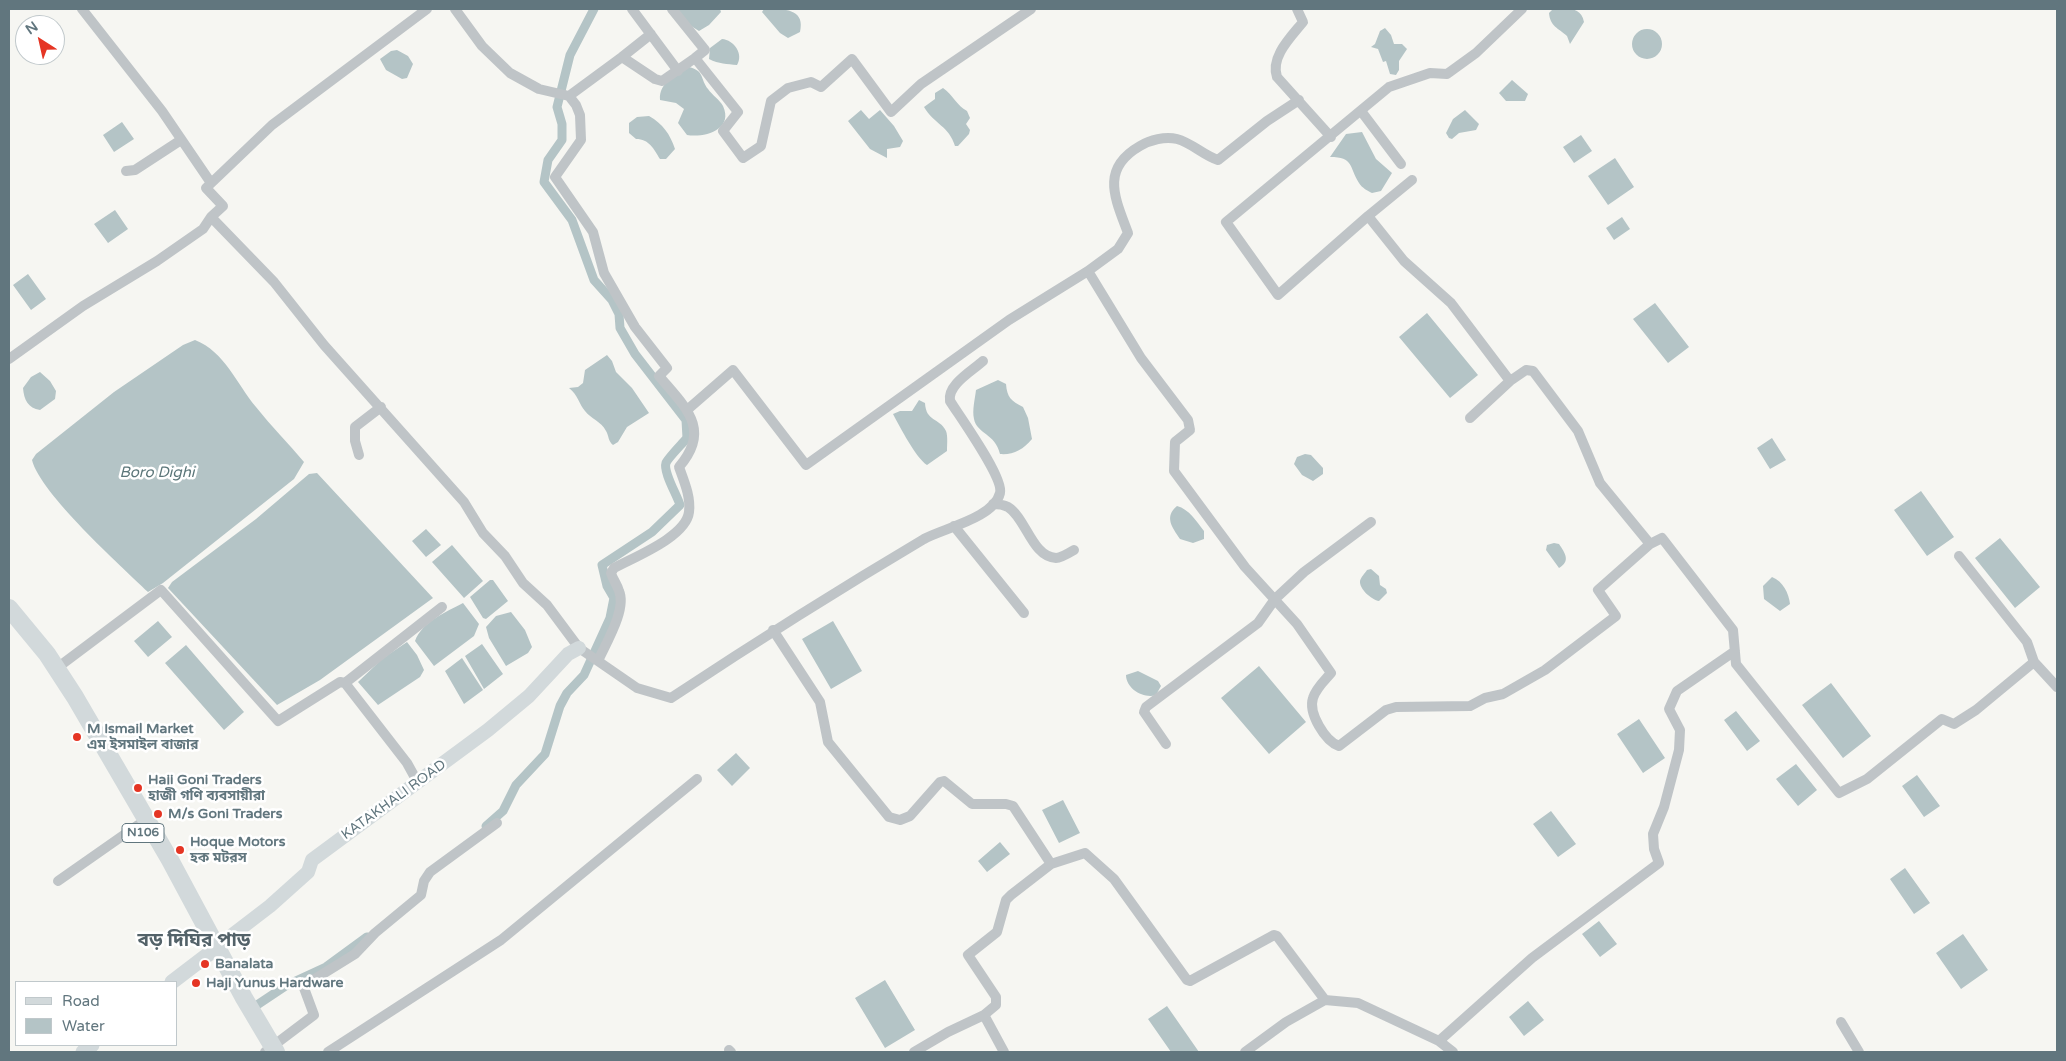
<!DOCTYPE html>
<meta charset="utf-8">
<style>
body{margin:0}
#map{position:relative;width:2066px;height:1061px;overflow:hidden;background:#f6f6f2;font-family:"Varela Round",sans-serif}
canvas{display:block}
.frame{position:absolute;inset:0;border:10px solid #61767e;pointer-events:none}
.legend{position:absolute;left:15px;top:981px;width:162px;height:65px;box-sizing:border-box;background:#fff;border:1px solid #c0c8cb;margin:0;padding:6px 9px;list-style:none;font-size:15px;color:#61767e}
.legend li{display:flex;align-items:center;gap:10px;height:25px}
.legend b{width:25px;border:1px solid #c0c8cb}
.north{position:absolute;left:15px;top:15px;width:50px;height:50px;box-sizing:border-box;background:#fff;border:1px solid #c0c8cb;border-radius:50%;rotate:325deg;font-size:14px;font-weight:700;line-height:20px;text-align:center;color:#61767e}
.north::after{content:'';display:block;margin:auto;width:18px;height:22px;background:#e53524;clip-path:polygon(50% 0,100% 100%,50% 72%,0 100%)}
</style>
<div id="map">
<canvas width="2066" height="1061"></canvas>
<div class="frame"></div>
<ul class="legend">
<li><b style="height:6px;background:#d2d9db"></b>Road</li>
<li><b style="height:14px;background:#b4c4c6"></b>Water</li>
</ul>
<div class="north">N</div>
</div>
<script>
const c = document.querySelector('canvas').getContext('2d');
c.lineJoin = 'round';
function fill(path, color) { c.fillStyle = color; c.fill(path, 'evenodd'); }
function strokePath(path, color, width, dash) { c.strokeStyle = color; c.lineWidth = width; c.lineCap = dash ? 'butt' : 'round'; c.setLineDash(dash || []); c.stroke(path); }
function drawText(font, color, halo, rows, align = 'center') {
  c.font = font + ' "Varela Round","Noto Sans Bengali",sans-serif'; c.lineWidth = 5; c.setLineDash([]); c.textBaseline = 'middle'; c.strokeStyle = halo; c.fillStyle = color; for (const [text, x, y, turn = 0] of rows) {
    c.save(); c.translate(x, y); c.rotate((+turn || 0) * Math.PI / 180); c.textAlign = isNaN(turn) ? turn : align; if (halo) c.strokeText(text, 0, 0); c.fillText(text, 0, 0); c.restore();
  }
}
const water = new Path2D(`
 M677 9H720L721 12 709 25 699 31 691 26Z
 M764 9C781 9 806 7 800 32L788 38 780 33 762 12Z
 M1553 9C1567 9 1581 6 1584 22L1570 44 1567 36C1558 28 1550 26 1549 13Z
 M1385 28 1391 35 1394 44H1402L1407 49 1399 61V70L1396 75 1390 74 1386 61 1383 62 1378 49 1371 47 1375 44 1380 31Z
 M1632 44a15 15 0 1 1 30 0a15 15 0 1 1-30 0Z
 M722 39C734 40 744 54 737 65 727 64 719 64 709 59L710 48Z
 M397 50 408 56 413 64 407 78 402 79 386 70 380 59 391 51Z
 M689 67C705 71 700 79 708 89 712 95 720 100 723 106 734 130 704 138 687 135L678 123 684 109 676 103 660 100C659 82 675 76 689 67Z
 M1512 80 1528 94 1525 101H1506L1499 93Z
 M943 88C953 95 957 106 967 111L970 118 966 124 970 130 969 134 958 146H955C949 126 934 124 924 107L935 99V93Z
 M861 110 869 119 880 110 894 126 903 141 900 147 887 149V158L870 149 848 121Z
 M1465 110 1479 124 1476 130 1459 133 1452 139 1449 138 1446 133 1453 119Z
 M649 116C663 124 670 134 675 149L666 159H660C654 149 649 139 636 139L629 133V123L637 117Z
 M122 122 134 139 114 152 103 135Z
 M1362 132 1376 159 1392 173 1381 191 1372 193C1368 191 1362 188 1359 183 1349 167 1354 157 1330 157L1346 134Z
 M1581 135 1592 151 1574 163 1563 147Z
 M1615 158 1634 187 1608 205 1588 176Z
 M115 210 128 229 108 243 94 224Z
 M1622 217 1630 229 1614 240 1606 228Z
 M28 274 46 299 31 310 13 285Z
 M1655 303 1689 347 1668 363 1633 319Z
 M1427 313 1478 375 1450 398 1399 337Z
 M195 340C225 352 236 383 256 407 271 426 288 443 304 462L294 479 163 583 148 592C121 566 40 493 32 460L36 454 114 392 183 345Z
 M607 355 612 361 616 372 632 388 649 413 627 427 618 442 613 445C608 441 609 436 606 431 601 421 591 419 585 411 579 404 578 395 569 388L578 387 583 383 585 370Z
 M40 372 50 381 56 391 55 399 40 410C28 408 24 400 23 388L31 377Z
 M998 380 1006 384C1007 397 1011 401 1023 407L1028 418 1032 439C1023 450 1013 455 1000 454 995 433 977 434 974 419 972 410 975 399 976 390Z
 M919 400 925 403C926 422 939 417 946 431 948 436 947 445 947 451L927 465C916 458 900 427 893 414L900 411H912Z
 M1772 438 1786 460 1770 469 1757 448Z
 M1305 454 1311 455 1323 468V474L1313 481 1302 475 1294 464 1297 457Z
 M317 473 433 598 320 680 277 705 168 588 172 582 256 519 309 474Z
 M1921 491 1954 537 1927 556 1894 510Z
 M1177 506C1189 509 1197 522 1204 531V539L1193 543 1180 539C1172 527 1164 517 1177 506Z
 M426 529 441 545 426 557 412 541Z
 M2000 538 2040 587 2015 608 1975 558Z
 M1554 543 1559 544C1565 553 1571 561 1559 568L1546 550 1547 545Z
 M452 545 483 581 464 598 432 562Z
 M1371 569 1379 576 1380 585 1386 589 1387 593 1379 601C1372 600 1359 589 1360 581 1361 577 1365 573 1367 570Z
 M1772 577C1783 581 1789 594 1790 604L1780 611 1764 599 1763 586Z
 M490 580H493L508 601 486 619 483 618 470 597Z
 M463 603 479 624 474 636 434 666 415 641C422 622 446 612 463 603Z
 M511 612 525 630 532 647 528 653 506 666 489 638 486 627 496 616Z
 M158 621 172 637 148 657 134 641Z
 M833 621 862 671 831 689 802 639Z
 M407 642 417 655 424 670 420 677 378 705 358 682 382 659Z
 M482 644 503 674 484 689 465 656Z
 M186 645 244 712 224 730 165 663Z
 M462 658 483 690 464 704 445 671Z
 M1259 666 1306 722 1269 754 1221 698Z
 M1138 671 1158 681 1161 686 1156 695C1144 699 1126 689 1126 675Z
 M1831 683 1871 736 1843 758 1802 705Z
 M1736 711 1760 741 1747 751 1724 720Z
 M1639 719 1665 758 1643 773 1617 734Z
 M736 753 750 768 732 786 717 770Z
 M1796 764 1817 790 1798 806 1776 779Z
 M1917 775 1940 806 1924 817 1902 786Z
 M1063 800 1080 833 1059 843 1042 810Z
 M1551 811 1576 844 1558 857 1533 824Z
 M1000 842 1010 854 987 872 978 861Z
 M1905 868 1930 903 1914 914 1890 879Z
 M1599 921 1617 944 1600 957 1582 934Z
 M1963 934 1988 970 1961 989 1936 953Z
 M885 980 915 1030 885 1048 855 998Z
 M1528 1001 1544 1020 1524 1036 1509 1017Z
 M1167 1006 1199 1052H1171L1148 1019Z`);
const canal = new Path2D(`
 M486 826 503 811 516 785 545 754 560 706 567 693 584 675 610 618 614 598 607 586 602 565 652 532 680 505C677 495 663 472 666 463 668 458 682 444 687 438L686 420 635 354 620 328 619 314 612 300 594 280 572 220 544 182 548 160 562 140V124L557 107 570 55 594 9
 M257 1005 287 985 326 967 367 937`);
const street = new Path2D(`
 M82 9 162 111 211 183
 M427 9 272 125 206 188 223 206 211 217 274 282 324 345 464 502 483 533 505 556 523 583 547 605 579 648 637 688 671 698C754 643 838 590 924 539 944 528 994 518 1000 493 1004 478 960 417 950 401 947 385 972 371 983 361
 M455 9 482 46 510 73 539 89 569 96 576 105 580 115 581 140 555 177 593 232 604 273 635 327 667 368 659 376C685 407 712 429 679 467 684 481 691 497 689 512 686 537 634 557 614 568L611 573C613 580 617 584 619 591 627 609 606 643 598 661
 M632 9 678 71
 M672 9 705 50 695 58
 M1297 9 1303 22C1291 37 1270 57 1277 77L1331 137
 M622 57 651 34
 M569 96 622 57 655 79 662 81 695 58 738 112 723 131 743 158 761 146 771 101 788 88 811 82 821 87 852 59 891 112 921 84 1031 9
 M1361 111 1401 164
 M126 171 135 170 181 140
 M1368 216 1278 295 1226 222 1389 87 1430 73 1447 74 1476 53 1522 9
 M1088 271 1118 249 1128 233C1115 198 1100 169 1140 146 1150 140 1165 136 1177 139 1192 143 1203 155 1218 160L1267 121 1299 100
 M9 359 83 306 157 261 203 229 211 217
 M687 410 733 370 806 465 1009 320 1088 271 1141 358 1188 420 1190 430 1175 442 1174 471 1245 567 1297 624 1331 673C1325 680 1316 688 1313 698 1308 713 1325 741 1339 746L1386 710 1396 707 1470 706 1485 698 1503 694 1545 670 1616 616 1598 590 1650 544 1600 483 1578 431 1533 371 1526 370 1510 381 1451 303 1404 261 1368 216 1412 180
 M1470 418 1510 381
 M359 455 355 441V427L381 407
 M993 504C998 504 1004 505 1008 507 1026 518 1032 557 1056 558 1061 558 1069 553 1074 550
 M954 526 1024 613
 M1650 544 1662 538 1733 630 1736 664 1839 793 1867 779 1942 719 1954 724 1976 710 2034 662
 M1959 556 2027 642 2034 662 2057 687
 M773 630 820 702 828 742 889 817 900 820 910 816 940 782 944 781 972 804H1006L1013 806 1051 864
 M57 668 161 590 278 721 340 682 345 683 407 763 418 783
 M345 683 442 607
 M1166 744 1144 712 1146 707 1258 623 1275 599 1304 572 1371 522
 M58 881 138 825
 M984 1015 1004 1052
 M1841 1022 1859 1052
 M1439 1041 1532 958 1659 863 1654 849 1653 834 1664 807 1679 750 1680 730 1669 709 1677 691 1735 651
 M729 1050 731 1052
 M265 1052 314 1015 304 988 305 985 355 954 375 933 421 895 424 881 430 872 497 823
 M328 1052 501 940 697 779
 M914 1052 948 1032 984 1015 996 1005V997L968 955 997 932 1006 900 1011 895 1051 864 1085 853 1114 879 1187 980 1190 981 1274 935 1277 936 1325 1000
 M1245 1052 1286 1022 1325 1000 1358 1003 1439 1041 1453 1052`);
const secondary = new Path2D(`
 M210 952 270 906 308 872 312 860 488 730 529 696 568 654 579 648`);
const primary = new Path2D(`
 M172 982 210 953
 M83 1052 92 1045`);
const highway = new Path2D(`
 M9 608 47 654 75 697 170 860 244 998 276 1052`);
const markers = [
 [77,737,5,"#e53524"],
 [138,788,5,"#e53524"],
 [158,814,5,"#e53524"],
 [180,850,5,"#e53524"],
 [205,964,5,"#e53524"],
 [196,983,5,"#e53524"]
];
const shields = [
 [143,833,42]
];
const shieldNames = [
 ["N106",143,833]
];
const poiNames = [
 ["M Ismail Market",87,729],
 ["এম ইসমাইল বাজার",87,745],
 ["Haji Goni Traders",148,780],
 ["হাজী গণি ব্যবসায়ীরা",148,796],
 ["M/s Goni Traders",168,814],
 ["Hoque Motors",190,842],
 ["হক মটরস",190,858],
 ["Banalata",215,964],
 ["Haji Yunus Hardware",206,983]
];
const streetNames = [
 ["KATAKHALI ROAD",394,800,-36]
];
const waterNames = [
 ["Boro Dighi",157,473]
];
const districtNames = [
 ["বড় দিঘির পাড়",194,941]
];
fill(water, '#b4c4c6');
strokePath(canal, '#b4c4c6', 9);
strokePath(street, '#bfc4c7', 10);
strokePath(secondary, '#d2d9db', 14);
strokePath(primary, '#d2d9db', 15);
strokePath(highway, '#d2d9db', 18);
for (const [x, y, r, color] of markers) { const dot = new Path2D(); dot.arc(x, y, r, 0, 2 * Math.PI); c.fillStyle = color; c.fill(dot); strokePath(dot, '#fff', 2); }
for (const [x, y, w] of shields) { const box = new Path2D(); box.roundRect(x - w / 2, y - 9.5, w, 19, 4); c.fillStyle = '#fff'; c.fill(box); strokePath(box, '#61767e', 1); }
drawText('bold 12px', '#61767e', null, shieldNames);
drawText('bold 14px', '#61767e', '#fff', poiNames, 'left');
drawText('14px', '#61767e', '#fff', streetNames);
drawText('italic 15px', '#5b7679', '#fff', waterNames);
drawText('bold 19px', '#536269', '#fff', districtNames);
</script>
